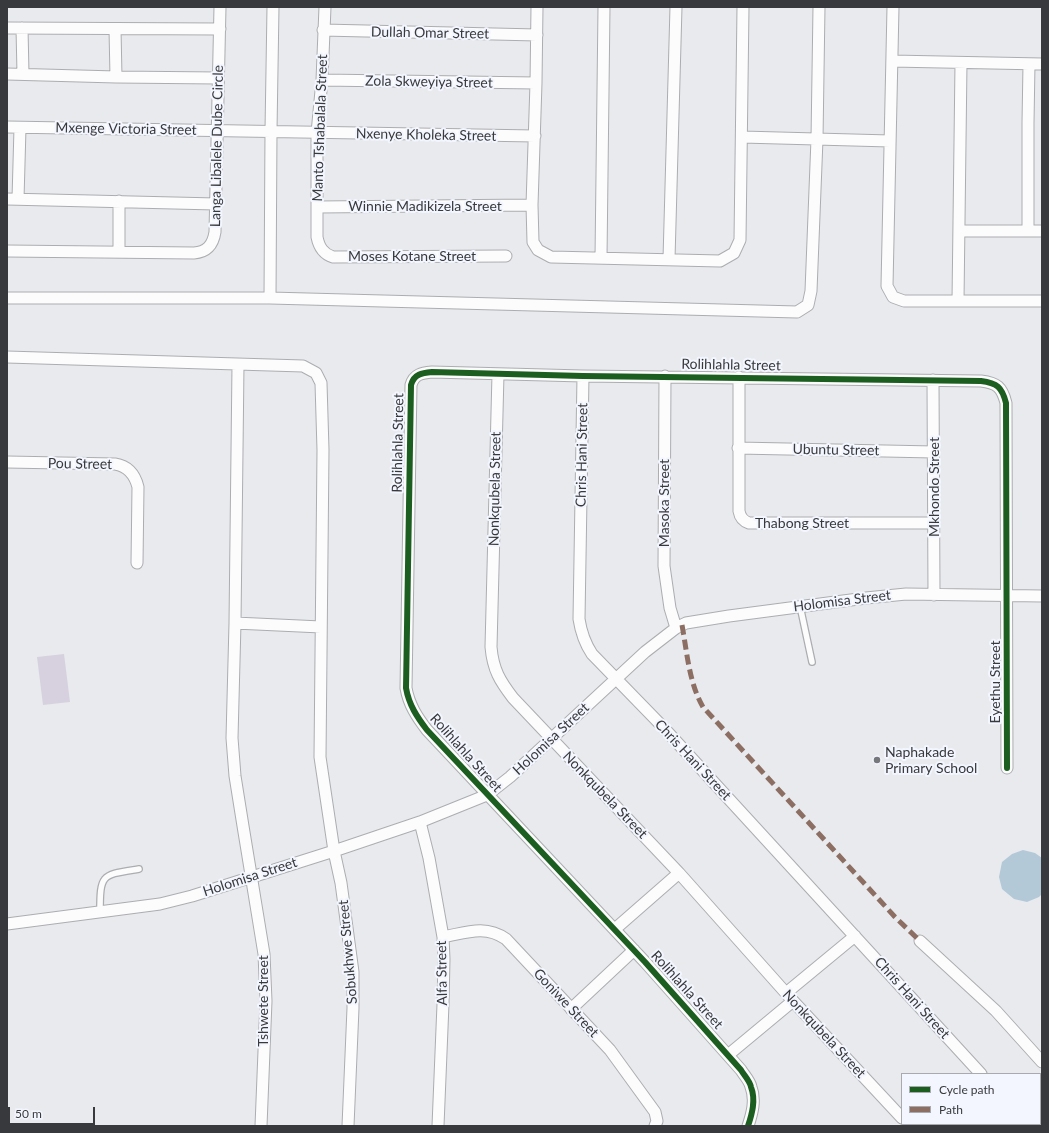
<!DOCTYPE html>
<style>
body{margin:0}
#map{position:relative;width:1049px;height:1133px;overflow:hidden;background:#e8eaee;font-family:Lato,sans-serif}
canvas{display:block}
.frame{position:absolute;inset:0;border:8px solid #38393c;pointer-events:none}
.legend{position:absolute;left:901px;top:1073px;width:140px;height:52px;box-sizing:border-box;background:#f3f6fe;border:1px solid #a8aab0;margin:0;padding:5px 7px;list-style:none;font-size:12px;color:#38393c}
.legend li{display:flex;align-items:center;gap:8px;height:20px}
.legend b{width:20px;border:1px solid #a8aab0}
.scale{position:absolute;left:8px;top:1107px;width:87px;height:18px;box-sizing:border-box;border:2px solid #38393c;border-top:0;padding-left:5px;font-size:12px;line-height:14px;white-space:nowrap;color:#38393c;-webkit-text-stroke:3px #f3f6fe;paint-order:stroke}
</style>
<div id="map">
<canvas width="1049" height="1133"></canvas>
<div class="frame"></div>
<ul class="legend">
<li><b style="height:5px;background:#1b5e20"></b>Cycle path</li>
<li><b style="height:5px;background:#8d6e63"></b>Path</li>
</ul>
<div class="scale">50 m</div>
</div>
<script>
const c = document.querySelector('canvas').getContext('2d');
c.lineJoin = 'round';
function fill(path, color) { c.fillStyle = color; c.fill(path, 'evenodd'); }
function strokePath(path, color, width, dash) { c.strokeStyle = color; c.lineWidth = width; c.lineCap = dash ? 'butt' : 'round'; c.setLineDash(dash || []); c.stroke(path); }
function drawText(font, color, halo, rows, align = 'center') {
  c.font = font + ' Lato,sans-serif'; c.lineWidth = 4; c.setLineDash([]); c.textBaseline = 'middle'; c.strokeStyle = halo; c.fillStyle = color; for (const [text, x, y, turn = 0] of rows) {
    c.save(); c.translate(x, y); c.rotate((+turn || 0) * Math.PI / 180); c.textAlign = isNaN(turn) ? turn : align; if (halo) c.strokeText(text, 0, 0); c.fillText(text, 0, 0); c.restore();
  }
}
const green = new Path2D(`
 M64 654 70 702 43 705 37 657Z`);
const water = new Path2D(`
 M1023 850 1035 853 1042 858V894L1039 897 1027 902 1014 899 1002 889 999 877 1002 862 1012 854Z`);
const lane = new Path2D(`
 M800 606 812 662
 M100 912C100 873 102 875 139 869`);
const street = new Path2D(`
 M325 7 322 80 317 133V237C319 247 323 254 333 257L506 256
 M537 7 536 83 532 205 533 242 538 250 551 257 720 261 734 253 740 240 743 7
 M893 7 887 286 893 297 904 301H1042
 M7 28 220 29
 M22 28 23 74
 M115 29 116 77
 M323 30 537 35
 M892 61 1042 64
 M7 74 116 77 218 78
 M322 80 536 83
 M7 127 535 136
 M742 137 890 141
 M7 199 216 204
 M18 199 20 128
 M119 201V252
 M318 207 532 205
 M959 231H1042
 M1028 231V123L1029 64
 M7 251 194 253C207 252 213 245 215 232L220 7
 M601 258 604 7
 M669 259 676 7
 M7 298H270L797 312 808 305 811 291 817 139 819 7
 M270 298 271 131 273 7
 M958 301 961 63
 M7 357 303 366 316 373 321 383 323 450 320 757 334 851 341 883 353 972V1008L348 1126
 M238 365 235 623 232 738 235 776 243 826 264 954 266 1001 261 1126
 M498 374 491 647C493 670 500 681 513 698L679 873 793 1001 902 1118
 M583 376 579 619C581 632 584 642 592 654L662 726 981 1074
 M665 376 664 566 670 608 676 628
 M739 377V511C740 517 743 521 749 523H934
 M933 380 934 595
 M738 448 934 452
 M7 462 115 464C128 466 135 475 138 487L137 563
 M235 623 321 627
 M420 822 429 858 443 937 444 959 443 1004 438 1126
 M7 924 160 904 192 896 334 851 420 822 487 795 510 777 645 652 676 628 686 623 729 616 866 598 906 594 1042 596
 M615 929 679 873
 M443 937C465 933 485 924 506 939L610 1050 655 1112 657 1121 655 1126
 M920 941 996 1011 1042 1062
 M786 993 855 936
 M571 1009 634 950
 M728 1055 793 1001
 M907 1124 909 1126
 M1027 1124 1029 1126
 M748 1126C752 1114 756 1100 751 1087 750 1081 744 1075 741 1070L645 962 427 730C417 717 409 705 406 688L411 385C414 374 422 373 432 372L583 376 981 381C997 383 1002 387 1006 403L1007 768`);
const quiet = new Path2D(`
 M682 625C687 652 689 683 703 707L895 917 920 941`);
const cycleway = new Path2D(`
 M748 1126C752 1114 756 1100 751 1087 750 1081 744 1075 741 1070L645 962 427 730C417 717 409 705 406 688L411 385C414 374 422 373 432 372L583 376 981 381C997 383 1002 387 1006 403L1007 768`);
const markers = [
 [877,760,4,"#76777a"]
];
const streetNames = [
 ["Dullah Omar Street",430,33,1],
 ["Zola Skweyiya Street",429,82,1],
 ["Manto Tshabalala Street",320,128,-88],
 ["Mxenge Victoria Street",126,129,1],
 ["Nxenye Kholeka Street",426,135,1],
 ["Langa Libalele Dube Circle",217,146,-89],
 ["Winnie Madikizela Street",425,206],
 ["Moses Kotane Street",412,256],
 ["Rolihlahla Street",731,365,1],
 ["Rolihlahla Street",398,443,-89],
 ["Ubuntu Street",836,450,1],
 ["Chris Hani Street",582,455,-89],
 ["Pou Street",80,464,1],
 ["Mkhondo Street",934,487,-90],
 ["Nonkqubela Street",495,489,-89],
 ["Masoka Street",664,503,-90],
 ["Thabong Street",802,523],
 ["Holomisa Street",842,601,-7],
 ["Eyethu Street",995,682,-90],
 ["Holomisa Street",551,739,-43],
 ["Rolihlahla Street",466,753,48],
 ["Chris Hani Street",693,760,47],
 ["Nonkqubela Street",605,795,46],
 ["Holomisa Street",250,877,-18],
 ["Sobukhwe Street",348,952,-95],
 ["Alfa Street",442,973,-91],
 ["Rolihlahla Street",687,990,48],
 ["Chris Hani Street",912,998,48],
 ["Tshwete Street",263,1001,-90],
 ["Goniwe Street",566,1003,47],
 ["Nonkqubela Street",824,1034,47]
];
const poiNames = [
 ["Naphakade",885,752],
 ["Primary School",885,768]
];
fill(green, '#d7d1df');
fill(water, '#b3c9d8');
strokePath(lane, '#acadb0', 8);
strokePath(street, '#acadb0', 13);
strokePath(lane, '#fcfcfc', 5.5);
strokePath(street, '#fcfcfc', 11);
strokePath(quiet, '#8d6e63', 5, [10, 5]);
strokePath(cycleway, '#1b5e20', 6);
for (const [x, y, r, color] of markers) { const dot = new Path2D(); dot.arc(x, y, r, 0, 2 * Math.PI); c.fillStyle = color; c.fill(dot); strokePath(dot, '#f3f6fe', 1.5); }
drawText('14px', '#38393c', '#f3f6fe', streetNames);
drawText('14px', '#38393c', '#f3f6fe', poiNames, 'left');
</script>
